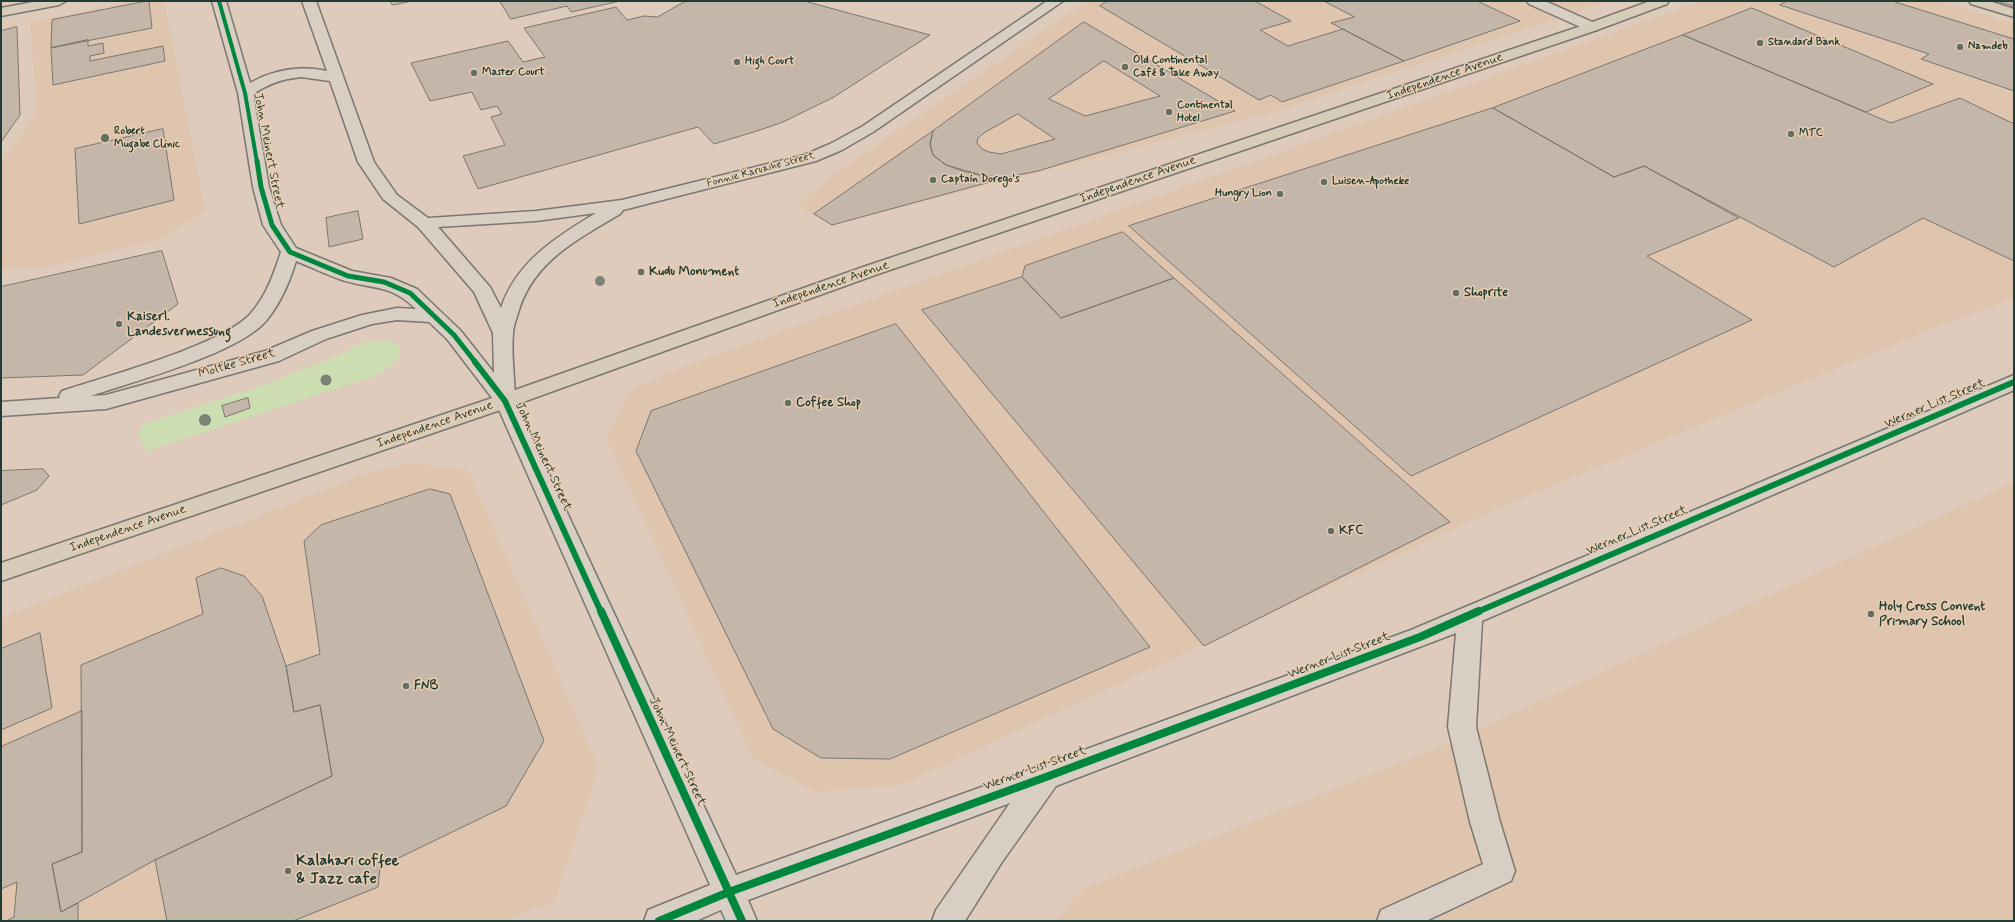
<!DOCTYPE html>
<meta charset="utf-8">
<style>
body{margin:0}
#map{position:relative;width:2015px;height:922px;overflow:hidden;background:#decbbc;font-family:Mynerve,sans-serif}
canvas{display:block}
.frame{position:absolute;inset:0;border:2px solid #1f3d34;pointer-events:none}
</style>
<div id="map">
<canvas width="2015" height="922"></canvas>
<div class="frame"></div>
</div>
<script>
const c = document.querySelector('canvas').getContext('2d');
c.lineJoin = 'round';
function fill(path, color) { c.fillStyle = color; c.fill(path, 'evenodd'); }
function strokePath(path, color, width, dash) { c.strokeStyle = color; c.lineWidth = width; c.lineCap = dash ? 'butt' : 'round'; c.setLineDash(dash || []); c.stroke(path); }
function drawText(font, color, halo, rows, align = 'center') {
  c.font = font + ' Mynerve,sans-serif'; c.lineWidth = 3; c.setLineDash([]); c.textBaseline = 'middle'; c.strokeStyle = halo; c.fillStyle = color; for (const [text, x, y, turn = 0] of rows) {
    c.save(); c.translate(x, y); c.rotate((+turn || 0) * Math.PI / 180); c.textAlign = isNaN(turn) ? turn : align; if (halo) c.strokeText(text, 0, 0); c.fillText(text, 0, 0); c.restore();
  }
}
const built = new Path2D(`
 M132 1H164L205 210 160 239 48 267 1 270V164L37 112 30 22Z
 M1087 1H1605L1567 16 1260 116 832 225 798 205 836 173Z
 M1701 1H1940L2014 24V298L1939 326 1501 507 900 785 816 792 753 758 606 437 631 390 680 368Z
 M410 463 468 470 599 768 555 901 504 921H1V618L365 474Z
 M2014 482V921H1055L1081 890 1443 746Z`);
const green = new Path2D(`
 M390 340 400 347 398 360 378 375 147 451 138 435 143 424 261 386 337 356 361 343Z`);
const building = new Path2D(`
 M149 1 152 28 51 48 52 20Z
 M390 1H412L393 5Z
 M500 1H620L571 12 567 6 511 19Z
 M686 1H804L930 35 834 97 783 122 757 131 714 144 698 127 478 189 463 156 505 145 491 117 502 114 497 106 481 110 472 92 430 101 411 63 508 41 523 62 545 57 524 28 616 7 627 20 644 16 657 17Z
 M1107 1H1255L1291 21 1260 30 1288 46 1343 29 1404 61 1282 102 1271 95 1259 100 1100 6Z
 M1324 1H1477L1520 21 1404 61 1331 23 1354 17Z
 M1787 1H1892L2014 39V91L1921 59 1929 54 1780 5Z
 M1997 1H2014V6Z
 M1752 8 1933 84 1866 112 1683 35Z
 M1084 22 1235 111 1038 171 1008 177 984 176 963 171 946 165 933 155 930 144 933 131ZM1104 61 1160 96 1085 116 1049 99ZM1018 114 1055 139 1001 154 989 152 982 149 977 143 978 138 984 133Z
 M17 27 20 115 1 142V31Z
 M1683 35 1891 123 1960 98 2014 124V261L1923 218 1834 267 1644 166 1614 177 1493 108Z
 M88 40V46L103 43 104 53 90 56V61L163 46 165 61 53 85 51 48Z
 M1493 108 1614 177 1644 166 1739 218 1647 256 1752 320 1411 476 1129 226Z
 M163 129 174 200 79 224 75 149Z
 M933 131 930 144 933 155 946 165 984 176 1008 177 832 225 814 214Z
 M358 211 363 239 329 247 326 218Z
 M1123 232 1174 278 1061 318 1022 277 1025 266Z
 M162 251 178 304 83 375 1 378V287Z
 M1022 277 1061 318 1174 278 1450 522 1204 646 922 310Z
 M896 324 1150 647 890 759 821 758 773 729 636 451 651 411Z
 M248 398 250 408 225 417 222 406Z
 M43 469 49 476 37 490 1 505V471Z
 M430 489 450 494 544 741 506 806 380 867 378 887 293 921H167L155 860 332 776 320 705 294 712 286 666 320 654 304 541 321 525Z
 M221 568 244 576 262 596 286 666 294 712 320 705 332 776 155 860 61 912 52 864 82 852 81 665 203 614 196 578Z
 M40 633 52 708 1 730V649Z
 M82 711V852L52 864 61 912 78 903V921H6L14 917 17 882 1 889V747Z`);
const minor = new Path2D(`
 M212 1H226L250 83C273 70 300 65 327 71L302 1H316L374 162 397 195 428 218 536 211 622 200 804 155 830 144 863 126 1047 1H1063L873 132 842 150 816 161 623 210 620 214C577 240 533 261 518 313 516 320 513 327 513 334 511 356 515 379 515 401L736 875 1046 764 1411 630 2014 375V390L1482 621 1476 727 1500 822 1515 871 1511 881 1426 921H1377L1381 910 1483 864 1470 822 1448 727 1456 633 1056 786 1002 862 965 921H932L936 910 1010 803 748 900 757 921H726L721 910 696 921H644L648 910 710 885 496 403 447 339 429 322 397 320 372 324 326 339 279 361 106 409 1 416V402L60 398 59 396 62 391C104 377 227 344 252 312 267 294 274 273 281 252L263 225 253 187 238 93ZM301 77 330 81 358 162 383 199 418 227 474 292 493 333 494 373 461 331 417 289 391 278 352 271 296 248 281 225 269 187 253 94C268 84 282 79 301 77ZM596 213C556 237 516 262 501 308L490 287 438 227 536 221ZM296 261C311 267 327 275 342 280 374 290 389 283 416 309L397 308 362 315 312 331 265 351 106 395 91 396C135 381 237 354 266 321 280 304 290 281 296 261Z
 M1527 1H1545L1597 24 1599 27 1597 30H1587L1529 4Z`);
const major = new Path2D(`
 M38 1H66L59 5 1 16V8Z
 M1650 1H1669L1667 4 1597 30 878 274 512 406 1 581V563L498 396 866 266 1587 24Z
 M1969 1H1989L2014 9V17L1971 4Z`);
const cyclewayFar3 = new Path2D(`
 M219 1 245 93 257 162`);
const cyclewayFar2 = new Path2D(`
 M257 161 261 187 272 225 290 252 348 276 384 282 410 293 454 335 476 363`);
const cyclewayFar1 = new Path2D(`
 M475 362 505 401 601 612
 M1477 612 2014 382`);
const cycleway = new Path2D(`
 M601 611 742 921
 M659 921 729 892 1046 777 1420 637 1479 611`);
const trees = [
 [600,281,5],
 [326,380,5.5],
 [205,420,6]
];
const markers = [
 [1760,43,4,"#626f64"],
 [1960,47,4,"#626f64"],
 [737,62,4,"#626f64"],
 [1125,67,4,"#626f64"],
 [474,73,4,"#626f64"],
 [1169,112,4,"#626f64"],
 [1791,134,4,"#626f64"],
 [105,138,5,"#626f64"],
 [933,180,4,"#626f64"],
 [1324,182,4,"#626f64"],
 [1280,194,4,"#626f64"],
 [641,272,4,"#626f64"],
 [1456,293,4,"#626f64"],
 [119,324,4,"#626f64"],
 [788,403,4,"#626f64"],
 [1331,531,4,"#626f64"],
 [1871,614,4,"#626f64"],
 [406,686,4,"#626f64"],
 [288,871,4,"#626f64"]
];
const farPoinames = [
 ["Standard Bank",1768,43],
 ["Namdeb",1968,47],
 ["Old Continental",1133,61],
 ["Café & Take Away",1133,74],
 ["High Court",745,62],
 ["Master Court",482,73],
 ["Continental",1177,106],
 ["Hotel",1177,119],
 ["Robert",114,132],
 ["Mugabe Clinic",114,145],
 ["MTC",1799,134],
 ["Captain Dorego's",941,180],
 ["Luisen-Apotheke",1332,182],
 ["Hungry Lion",1272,194,"right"]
];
const farStreetnames = [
 ["Fonnie Karuaihe Street",761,170,-15]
];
const streetNames = [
 ["Independence Avenue",1445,77,-19],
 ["John Meinert Street",268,151,79],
 ["Independence Avenue",1138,180,-19],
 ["Independence Avenue",831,285,-19],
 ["Moltke Street",237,364,-16],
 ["Werner List Street",1935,404,-23],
 ["Independence Avenue",435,425,-19],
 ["John Meinert Street",543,457,65],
 ["Independence Avenue",128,529,-19],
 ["Werner List Street",1637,531,-23],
 ["Werner List Street",1339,656,-21],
 ["John Meinert Street",677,752,65],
 ["Werner List Street",1035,769,-20]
];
const poiNames = [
 ["Kudu Monument",649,272],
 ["Shoprite",1464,293],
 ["Kaiserl.",127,317],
 ["Landesvermessung",127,332],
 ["Coffee Shop",796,403],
 ["KFC",1339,531],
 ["Holy Cross Convent",1879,607],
 ["Primary School",1879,622],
 ["FNB",414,686]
];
const nearPoinames = [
 ["Kalahari coffee",296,862],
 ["& Jazz cafe",296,880]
];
fill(built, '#dfc4ae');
fill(green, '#cdddb2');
fill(building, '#c5b6aa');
strokePath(building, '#7a776f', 1);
strokePath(minor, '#7a776f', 3);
strokePath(major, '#7a776f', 3);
fill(minor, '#d9cec4');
fill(major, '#d6ccb9');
strokePath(cyclewayFar3, '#00873e', 4);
strokePath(cyclewayFar2, '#00873e', 5);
strokePath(cyclewayFar1, '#00873e', 6);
strokePath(cycleway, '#00873e', 8);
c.fillStyle = '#798274';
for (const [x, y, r] of trees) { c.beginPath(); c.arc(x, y, r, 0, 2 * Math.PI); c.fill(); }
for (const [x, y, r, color] of markers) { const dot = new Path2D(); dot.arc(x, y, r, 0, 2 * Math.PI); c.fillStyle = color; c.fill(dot); strokePath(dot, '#ebceb2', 1.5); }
drawText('bold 11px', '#1f3d34', '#ebceb2', farPoinames, 'left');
drawText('11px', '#1f3d34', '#ebceb2', farStreetnames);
drawText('13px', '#1f3d34', '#ebceb2', streetNames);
drawText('bold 13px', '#1f3d34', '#ebceb2', poiNames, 'left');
drawText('bold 16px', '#1f3d34', '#ebceb2', nearPoinames, 'left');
</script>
